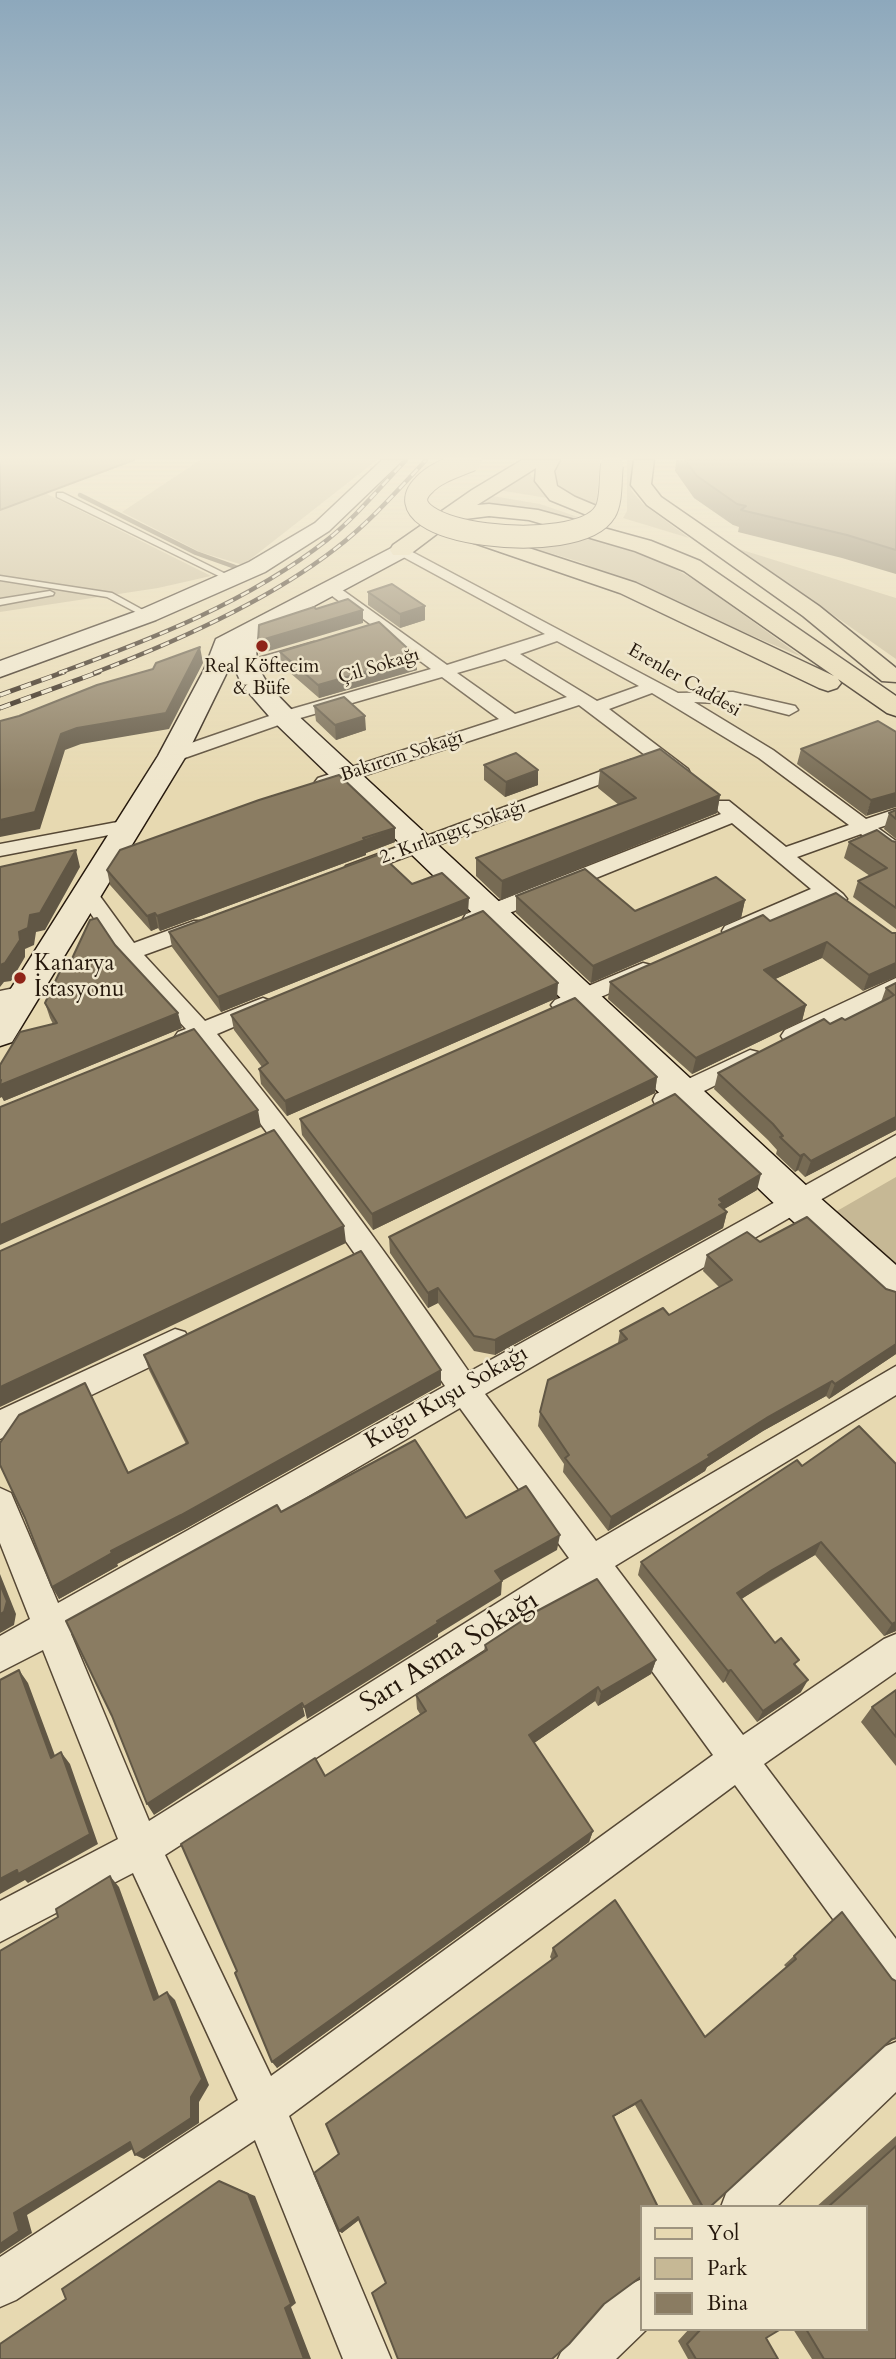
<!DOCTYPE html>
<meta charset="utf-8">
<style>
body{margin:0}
#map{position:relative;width:896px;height:2359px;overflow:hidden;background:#e7d9b1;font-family:Cardo,serif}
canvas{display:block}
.legend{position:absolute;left:640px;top:2205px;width:228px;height:126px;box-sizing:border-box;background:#efe6cc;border:2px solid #9e947f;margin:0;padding:9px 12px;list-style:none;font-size:21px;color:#25180c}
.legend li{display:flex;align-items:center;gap:14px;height:35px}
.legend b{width:35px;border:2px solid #9e947f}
</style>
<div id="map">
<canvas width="896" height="2359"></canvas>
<ul class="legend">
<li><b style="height:9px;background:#e7d9b1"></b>Yol</li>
<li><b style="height:19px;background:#c6b895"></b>Park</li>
<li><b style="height:19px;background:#8a7c62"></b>Bina</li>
</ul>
</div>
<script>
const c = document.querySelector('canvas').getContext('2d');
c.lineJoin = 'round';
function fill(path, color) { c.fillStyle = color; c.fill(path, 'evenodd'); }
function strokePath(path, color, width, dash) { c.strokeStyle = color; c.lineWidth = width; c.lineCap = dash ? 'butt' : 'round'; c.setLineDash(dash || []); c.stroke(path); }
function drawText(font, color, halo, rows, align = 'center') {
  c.font = font + ' Cardo,serif'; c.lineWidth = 5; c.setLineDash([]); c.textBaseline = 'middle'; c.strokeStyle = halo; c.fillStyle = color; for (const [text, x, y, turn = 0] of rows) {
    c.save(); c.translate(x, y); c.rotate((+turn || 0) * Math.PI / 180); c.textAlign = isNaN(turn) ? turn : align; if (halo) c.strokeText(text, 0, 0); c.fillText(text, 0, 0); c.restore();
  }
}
const green = new Path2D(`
 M200 460H377L243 565 200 552 122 512Z
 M558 460H600L596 510 564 493 552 475Z
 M627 460H635L631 490 643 504 689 538 623 518 627 511Z
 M528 471 547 498 498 490Z
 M45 493 211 576 158 588 0 612V511Z
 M487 495 540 504 681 552 678 553 525 510 468 508Z
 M588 537 663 562 698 582 802 657 580 562 520 544Z
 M739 549 896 598V659Z
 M896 1177V1273L830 1215Z`);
const water = new Path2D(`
 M0 460H134L0 510Z`);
const stream = new Path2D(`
 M80 495 196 553 238 568`);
const lane = new Path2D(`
 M57 493H63L234 578 227 580 57 497Z
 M0 576 112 593 152 615 145 617 107 597 0 580Z
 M50 591 54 593 53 595 0 605V599Z`);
const street = new Path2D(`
 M401 546 678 693 733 692 795 706 798 710 789 715 746 704 694 702 773 750 866 819 896 809V822L878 828 896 841V857L889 855 861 834 797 857 843 894 847 899 843 904 836 905 824 899 733 938 725 936 722 931 725 926 811 889 732 823 482 924H466L463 919 466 914 721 814 712 805 715 801H729L786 847 849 825 759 758 652 693 609 709 688 769 690 773 688 777H674L579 705 332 786H318L315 782 318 778 499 719 442 677 290 721 179 760H165L163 756 165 752 278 713 431 669 324 590 321 587 324 584H334L447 665 545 634 396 553 394 550ZM557 641 639 686 597 701 520 654ZM505 659 567 697 515 714 457 673Z
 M314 642 320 643 322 647 320 651 243 673 235 668 237 664Z
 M631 760 638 762 640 766 638 770 360 874H346L343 870 346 866Z
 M128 820 135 822 138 826 135 830 0 856V844Z
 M87 886 94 888 134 943 194 921H210L213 926 210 931 144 955 205 1021 255 1001 263 998 271 1001 275 1006 271 1011 217 1034C306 1143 389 1256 469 1372L896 1135V1156L485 1394 596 1541 896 1366V1395L615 1566 743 1735 884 1639 896 1634V1672L764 1764 896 1939V1992L882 1986 735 1785 289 2116 391 2359H343L255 2140 16 2300 0 2307V2257L238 2100 133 1873 0 1942V1901L118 1839 43 1650 0 1672V1636L30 1619 0 1543V1488L11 1493 58 1603 445 1386C366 1268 286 1153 197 1042L186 1046 178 1044 174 1038 178 1032 186 1029 121 958 76 892 80 888ZM460 1408 569 1558 149 1821 71 1634ZM588 1583 713 1755 271 2076 165 1855Z
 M643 963 651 965 654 970 651 975 571 1010 563 1013 555 1010 551 1005 555 1000Z
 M896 978V994L801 1042 793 1044 785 1042 781 1036 785 1030Z
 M24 986 32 989 35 994 32 999 0 1007V991Z
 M750 1050 758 1052 762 1058 758 1064 674 1106 665 1109 656 1106 653 1100 656 1094Z
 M175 1329 185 1332 190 1341 185 1350 0 1439V1410Z
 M896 2042V2092L776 2207H721L727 2191 881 2048Z
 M642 2279V2329H647L616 2359H558C570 2331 614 2290 642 2279Z`);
const secondary = new Path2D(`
 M382 460H403L329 531 265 572 156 620 0 677V661L140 610 249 562 315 523Z
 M401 543 409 545 412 550 409 555 258 636C250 671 271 688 293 711L810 1189 896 1265V1307L881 1302 782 1211 275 723 242 685 232 662 186 756 12 1042 0 1046V1006L158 756 204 670 216 639Z`);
const primary = new Path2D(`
 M522 460H560L554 471 557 486 575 497 606 510 609 514 606 518 599 520 550 500 535 481 536 468 477 505 489 504 538 510 651 541 700 561 896 696V716L887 713 838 679 841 683 837 688 828 691 819 688 620 593 445 533 442 530 409 555H393L390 550 393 545 472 490ZM489 516 529 520 635 551 684 571 834 676 636 583 452 523 457 520Z
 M634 460H654L651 484 661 497 819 606 896 668V682L882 681 803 616 647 505 631 485Z`);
const railFar1 = new Path2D(`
 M59 673C152 639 248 602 327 540 356 517 380 487 406 460
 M94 673C173 643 268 601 335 549 369 523 397 491 426 460`);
const rail = new Path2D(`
 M0 695 64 672
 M0 708 99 672`);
const primaryBridge = new Path2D(`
 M471 460C455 467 436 472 424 485 374 534 578 558 605 512 612 501 610 478 612 465`);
const wall = new Path2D(`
 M676 460H896V574L842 558 738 532 739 527 733 525 694 498 675 471Z
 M368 592 425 620 400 628 368 605Z
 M280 652 417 670 319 698 281 665Z
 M314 706 366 730 336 740 316 721Z
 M896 732 866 816 797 764 801 749Z
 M484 765 538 785 505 797 484 780Z
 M600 770 720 795 717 813 501 900 476 876V858L619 805 598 788Z
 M896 810V839L884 829 889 813Z
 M395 828V842L366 853V855L160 931 158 928 151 931 110 885 107 870Z
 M892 841 896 842V929L853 897 858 881 870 876 844 858 849 842Z
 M412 884 468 913 221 1012 172 947 169 932Z
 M516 896 635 911 745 900 741 918 591 983 516 913Z
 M770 921 892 933 863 991 822 958 775 979 806 1005 802 1021 692 1074 608 999 610 982Z
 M115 945 182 1028 4 1101 2 1097 53 1024 50 1018 45 1003 69 965Z
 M896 983V1130L805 1177 798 1170 795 1172 776 1154 777 1150 768 1140 714 1089 718 1073 830 1024 845 1020 881 1002 886 988Z
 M557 998 287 1116 261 1084 259 1069 262 1067 234 1030 231 1015Z
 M657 1077 655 1093 373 1230 302 1135 300 1119Z
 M757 1190 724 1209 727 1212 723 1228 495 1355 474 1351 438 1303 428 1308 390 1253 389 1237Z
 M760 1242 896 1292V1354L829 1399 826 1396 763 1431 707 1467 705 1471 608 1531 563 1472 564 1464 538 1426 540 1412 618 1343 620 1331 669 1315 719 1287 703 1271 707 1255Z
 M144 1355 441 1370V1385L185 1529 117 1564 118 1566 59 1599 25 1518 128 1473 186 1444 149 1370Z
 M797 1460 896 1631 884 1636 815 1555 741 1599 775 1643 796 1665 801 1692 757 1722 725 1681 723 1683 638 1575 641 1562Z
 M485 1645 656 1660 651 1674 598 1706 595 1701 534 1743 593 1831 589 1842 277 2068 237 1971 325 1776 420 1714 417 1709 416 1695 484 1652Z
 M896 1690V1766L861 1722 872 1707Z
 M842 1912 892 1979 896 1981V2039L889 2042 710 2207H694L635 2105 613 2117 386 2283 359 2220 342 2233 339 2231V2154L552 1960 550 1957 553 1948 705 2037 786 1967 784 1965Z
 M896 2136V2359H812L793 2329H866V2207H816Z
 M689 2329H781L766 2338 778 2359H688L678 2341Z`);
const shadedWall = new Path2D(`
 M425 606V620L400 628V614Z
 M363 610V623L259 654 258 641Z
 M200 647 203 663 169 729 81 744 65 750 40 829 0 837V820L61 734Z
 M417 657V670L319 698 318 685Z
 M365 716 366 730 336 740 335 725Z
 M538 770V785L505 797 506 782Z
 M896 793V807L866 816 871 800Z
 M720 795 717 813 501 900 502 881Z
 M395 828V842L366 853V855L160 931 157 916Z
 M76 850 80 867 45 930 36 932 34 945 25 949V957L11 981 4 982 0 987V965L30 915Z
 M469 898 468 913 221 1012 218 997Z
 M745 900 741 918 591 983 593 966Z
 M155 913 158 928 151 931 147 916Z
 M827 942 822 958 760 986 764 970Z
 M896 963V977L863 991 869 975Z
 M558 983 557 998 287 1116 285 1101Z
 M806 1005 802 1021 692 1074 696 1058Z
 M178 1013 182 1028 4 1101 2 1097 0 1098V1081Z
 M657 1077 655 1093 373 1230 372 1214Z
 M258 1110 261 1127 0 1245V1225Z
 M896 1117V1130L805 1177 811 1161Z
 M804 1154 798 1170 795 1172 800 1156Z
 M761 1174 757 1190 721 1211 727 1212 723 1228 495 1355V1340L719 1199Z
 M344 1226 346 1243 0 1407V1387Z
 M438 1288V1303L428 1308V1293Z
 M896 1344V1354L829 1399 835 1384Z
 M441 1370V1385L185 1529 117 1564 118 1566 59 1599 52 1587 111 1551Z
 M832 1381 826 1396 763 1431 707 1467 705 1471 608 1531 611 1517 768 1417Z
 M560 1535 557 1550 502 1581 501 1595 438 1634V1637L307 1719 304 1707 437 1621 495 1571Z
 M821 1542 815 1555 766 1583 731 1606 737 1593 772 1570Z
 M0 1574 16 1614 14 1625 0 1633Z
 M896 1622V1631L884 1636 892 1624Z
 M656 1660 651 1674 598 1706 601 1692Z
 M19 1670 28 1683 60 1769 51 1758Z
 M731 1670 725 1681 723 1683 728 1671Z
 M808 1680 801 1692 757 1722 763 1711Z
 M598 1687 595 1701 527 1748 529 1735Z
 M302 1703 305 1716 154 1815 147 1804Z
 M61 1752 70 1764 98 1844 28 1883 25 1880 0 1894V1879Z
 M593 1831 589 1842 277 2068 272 2062Z
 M110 1876 119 1887 163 2007 154 2000Z
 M167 1992 175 2000 209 2085 199 2102V2123L144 2159 135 2155Z
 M641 2100 635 2105 608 2120 613 2116Z
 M130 2142 139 2145 27 2215 32 2233 0 2254V2244L14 2213Z
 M219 2181 255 2196 296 2303 291 2307 311 2359H304Z
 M358 2217 360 2219 342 2233 339 2231Z`);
const building = new Path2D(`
 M685 460H896V550L847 535 741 510 746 506 737 504 697 476Z
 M392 584 425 606 400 614 368 592Z
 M348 599 363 610 258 641 259 625 314 607 316 609Z
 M379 622 417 657 318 685 280 652Z
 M200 647 166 713 77 728 61 734 35 812 0 820V721L19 716 97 685 153 669 156 663Z
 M344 697 365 716 335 725 314 706Z
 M878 721 896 732V793L871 800 801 749Z
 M660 749 720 795 502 881 476 858 636 798 600 770Z
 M516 753 538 770 506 782 484 765Z
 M339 775 395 828 363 838 365 840 157 916 155 913 147 916 107 870 120 850 259 800Z
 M896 810V819L889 813Z
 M877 830 892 841 896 842V908L858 881 887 868 849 842Z
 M76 850 40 913 30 915 28 928 19 932 20 940 5 963 0 965V867Z
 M380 854 412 884 442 873 469 898 218 997 169 932Z
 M585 869 635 911 716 877 745 900 593 966 516 896Z
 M836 893 892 933H896V963L869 975 827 942 764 970 806 1005 696 1058 610 982 763 915 770 921Z
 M483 911 558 983 285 1101 259 1069 268 1063 231 1015Z
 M97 918 115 945 178 1013 0 1085 1 1080 0 1081V1065L20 1032 57 1023 45 1003 62 967 69 965 90 920Z
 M896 983V1117L811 1161 804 1154 800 1156 780 1137 783 1136 773 1124 718 1073 824 1019 830 1024 842 1018 845 1020 889 998 894 995 886 988Z
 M575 998 657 1077 372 1214 300 1119Z
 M194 1029 258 1110 0 1225V1107Z
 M675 1094 761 1174 719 1199 723 1203 719 1205 727 1212 495 1340 474 1336 438 1288 428 1293 389 1237Z
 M274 1130 344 1226 0 1387V1251Z
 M807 1217 886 1289 896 1292V1344L835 1384 832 1381 768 1417 708 1455 710 1457 611 1517 565 1458 569 1455 540 1412 548 1380 627 1339 620 1331 663 1308 669 1315 732 1280 707 1255 747 1232 760 1242Z
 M361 1251 441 1370 181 1515 111 1551 112 1553 52 1587 25 1518 0 1465V1443L19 1415 85 1383 128 1473 188 1443 144 1355Z
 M859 1426 896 1464V1622L892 1624 821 1542 772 1570 737 1593 775 1643 781 1638 799 1660 794 1664 808 1680 763 1711 731 1670 728 1671 641 1562 797 1460 802 1466Z
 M415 1440 466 1518 526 1486 560 1535 495 1571 502 1581 437 1621 438 1623 304 1707 302 1703 147 1804 112 1716 66 1621 277 1505 281 1512Z
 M597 1579 656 1660 601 1692 598 1687 529 1735 593 1831 272 2062 235 1973 237 1971 181 1844 315 1758 325 1776 426 1711 416 1695 487 1650 485 1645 537 1611Z
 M0 1584 7 1601 4 1612 0 1614Z
 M19 1670 51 1758 61 1752 90 1834 18 1874 17 1870 0 1879V1680Z
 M896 1690V1737L872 1707Z
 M110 1876 154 2000 167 1992 202 2079 191 2097V2118L135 2155 130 2142 14 2213 19 2231 0 2244V1951L58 1917 56 1909Z
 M615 1900 705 2037 796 1959 794 1956 842 1912 892 1979 896 1981V2038L892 2039 710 2207H703L641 2100 613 2116 658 2207H642V2276L604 2304 569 2344 552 2359H398L372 2293 386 2283 358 2217 339 2231 314 2173 339 2154 326 2124 557 1956 553 1948Z
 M896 2146V2359H824L806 2329H866V2207H828Z
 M219 2181 248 2194 291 2304 285 2308 304 2359H0V2344L66 2299 62 2289Z
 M701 2329H781L766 2338 778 2359H696L687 2344Z`);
const markers = [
 [262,646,7,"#8f2418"],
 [20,978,7,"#8f2418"]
];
const farStreetnames = [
 ["Çil Sokağı",379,667,-17],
 ["Erenler Caddesi",684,681,30],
 ["Bakırcın Sokağı",402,757,-18],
 ["2. Kırlangıç Sokağı",453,833,-20]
];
const farPoinames = [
 ["Real Köftecim",262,668],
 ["& Büfe",262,690]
];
const poiNames = [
 ["Kanarya",34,965],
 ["İstasyonu",34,991]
];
const streetNames = [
 ["Kuğu Kuşu Sokağı",447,1398,-30]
];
const nearStreetnames = [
 ["Sarı Asma Sokağı",450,1653,-32]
];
fill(green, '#c6b895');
fill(water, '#a59779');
strokePath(water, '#72644d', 2);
strokePath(stream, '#72644d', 4.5);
strokePath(lane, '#564835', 3);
strokePath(street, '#564835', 3);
strokePath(secondary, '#25180c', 3);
strokePath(primary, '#25180c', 3);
fill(lane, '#efe6cc');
fill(street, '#efe6cc');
fill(secondary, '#efe6cc');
fill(primary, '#e7d9b1');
strokePath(railFar1, '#25180c', 4.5);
strokePath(rail, '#25180c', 5);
strokePath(railFar1, '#efe6cc', 2.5, [9]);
strokePath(rail, '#efe6cc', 3.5, [11]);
strokePath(primaryBridge, '#25180c', 24, []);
strokePath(primaryBridge, '#e7d9b1', 22);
fill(wall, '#776b54');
fill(shadedWall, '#615745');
fill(building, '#8a7c62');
strokePath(building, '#615745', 2);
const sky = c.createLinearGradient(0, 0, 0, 790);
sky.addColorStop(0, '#8da8bc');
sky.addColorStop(0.58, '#f4eedc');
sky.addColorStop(1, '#f4eedc00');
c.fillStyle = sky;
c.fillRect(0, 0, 896, 790);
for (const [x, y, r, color] of markers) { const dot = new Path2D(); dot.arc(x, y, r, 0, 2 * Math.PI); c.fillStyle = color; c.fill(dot); strokePath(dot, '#efe6cc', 2.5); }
drawText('19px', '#25180c', '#efe6cc', farStreetnames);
drawText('19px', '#25180c', '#efe6cc', farPoinames);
drawText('23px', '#25180c', '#efe6cc', poiNames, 'left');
drawText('23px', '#25180c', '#efe6cc', streetNames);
drawText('28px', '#25180c', '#efe6cc', nearStreetnames);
</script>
